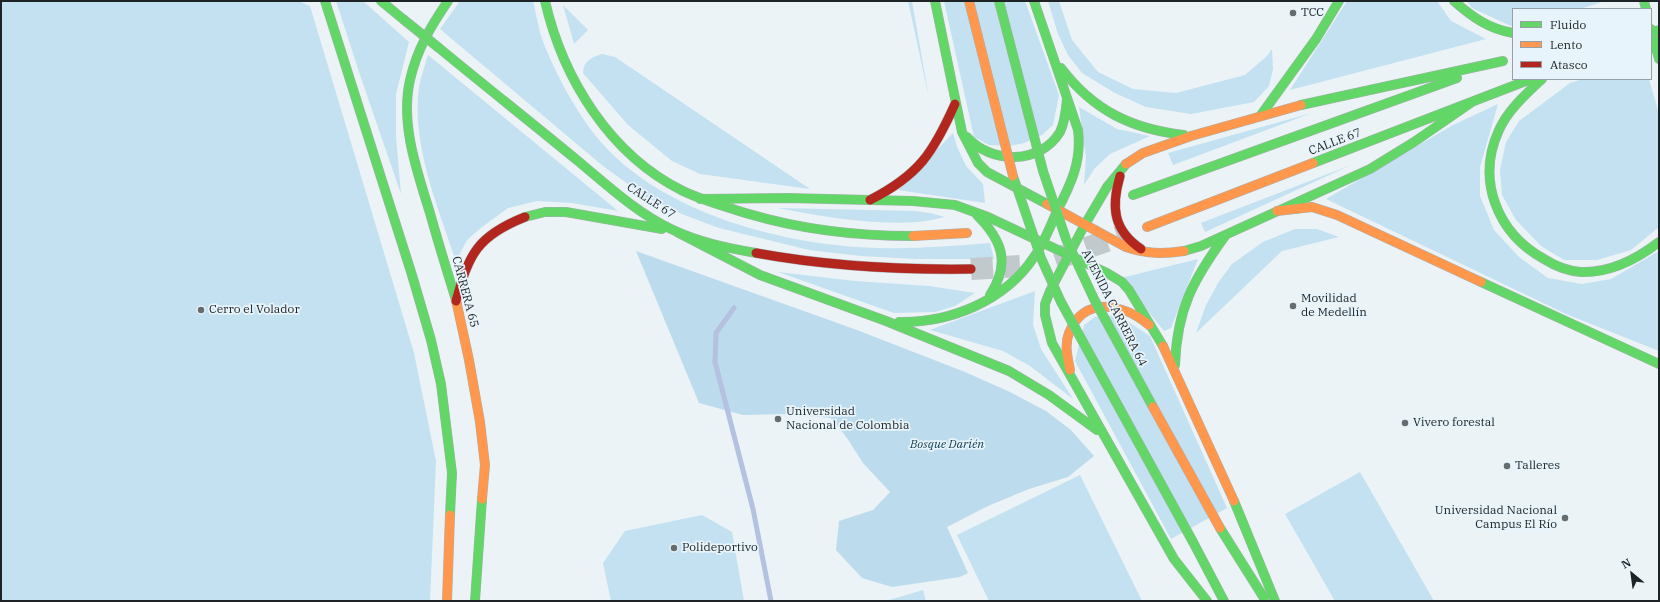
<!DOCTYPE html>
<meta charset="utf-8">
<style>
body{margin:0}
#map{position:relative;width:1660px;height:602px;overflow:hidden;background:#ebf3f6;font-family:"IBM Plex Serif",serif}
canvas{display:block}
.frame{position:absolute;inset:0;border:2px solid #1e2325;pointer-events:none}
.legend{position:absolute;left:1512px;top:8px;width:140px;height:72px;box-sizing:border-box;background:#e7f4fb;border:1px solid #97a0a5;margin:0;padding:5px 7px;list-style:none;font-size:12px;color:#1e2325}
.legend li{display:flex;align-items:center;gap:8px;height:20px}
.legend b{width:20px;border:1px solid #97a0a5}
.north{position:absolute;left:1612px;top:554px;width:40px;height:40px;-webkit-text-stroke:3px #e7f4fb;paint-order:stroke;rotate:331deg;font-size:11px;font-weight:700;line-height:16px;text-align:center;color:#1e2325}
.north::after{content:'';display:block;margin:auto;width:14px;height:18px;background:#1e2325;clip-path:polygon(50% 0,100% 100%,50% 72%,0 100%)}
</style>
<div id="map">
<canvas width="1660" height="602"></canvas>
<div class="frame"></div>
<ul class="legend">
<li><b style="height:5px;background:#63d668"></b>Fluido</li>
<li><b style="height:5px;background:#ff974d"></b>Lento</li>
<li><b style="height:5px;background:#b3261e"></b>Atasco</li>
</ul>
<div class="north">N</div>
</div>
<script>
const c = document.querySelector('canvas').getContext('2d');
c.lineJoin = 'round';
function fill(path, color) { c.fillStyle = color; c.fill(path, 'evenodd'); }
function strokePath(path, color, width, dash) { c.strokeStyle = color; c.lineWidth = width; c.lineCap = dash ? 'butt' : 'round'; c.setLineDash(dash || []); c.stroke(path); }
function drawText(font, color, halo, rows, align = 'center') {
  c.font = font + ' "IBM Plex Serif",serif'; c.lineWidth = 3.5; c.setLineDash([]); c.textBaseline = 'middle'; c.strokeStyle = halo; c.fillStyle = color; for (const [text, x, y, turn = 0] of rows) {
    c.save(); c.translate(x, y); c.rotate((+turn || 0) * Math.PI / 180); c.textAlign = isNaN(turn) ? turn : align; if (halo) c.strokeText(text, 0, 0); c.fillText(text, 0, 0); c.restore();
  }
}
const green = new Path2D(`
 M1 1H298L310 6 414 353 436 461 430 601H1Z
 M336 1H363L409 42 396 94V137L401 194 360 75Z
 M460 1H533C536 13 538 27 542 39 555 73 577 114 600 141 663 214 786 246 879 248 916 249 953 246 990 243L994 259H916L861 256 809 250 719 228 679 213 646 197 603 166 440 29Z
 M908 1H912L929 98Z
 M944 1H1025L1059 95 1053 125 1042 135 1024 143 1010 146 989 145 974 137Z
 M1048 1H1059L1072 40 1098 72 1133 89 1176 93 1245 75 1266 57 1272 49 1273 69 1269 86 1254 102 1191 114 1146 107 1115 93 1082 73 1068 55 1058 34Z
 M1347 1H1437L1451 21 1486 39 1290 90Z
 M1467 1H1605L1580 9H1513V27L1472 8Z
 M563 5 588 30 574 44Z
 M602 54 615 57 810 189 700 174 672 161 628 125 583 73C583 61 592 57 602 54Z
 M428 55 618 211 572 203 537 201 508 208 482 227 467 240 456 261C438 208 411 143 419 87 421 76 425 65 428 55Z
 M1583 79H1649L1659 114V227L1631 250 1597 260H1564L1541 246 1516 220 1502 195 1500 170 1506 142 1519 121 1570 83Z
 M1498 104 1480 167V196L1494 230 1519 257 1548 278 1582 284 1611 279 1659 251V351L1566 314 1326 199 1453 125Z
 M1079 107 1117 129 1150 136 1110 154 1095 168 1084 185 1086 157Z
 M1312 113 1173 165 1168 153Z
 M953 133 957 147 966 166 983 184 985 203 898 190Z
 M1351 165 1205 232 1201 223Z
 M778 208 915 211 930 213 945 217C936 219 927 221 918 222 873 225 823 217 778 208Z
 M1295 229H1317L1339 237 1282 251 1196 333 1206 305 1218 283 1232 264 1263 242Z
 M1198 259 1171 328 1164 331 1121 278Z
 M778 272 855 281 929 286 975 293 955 306 935 312 894 313Z
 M1035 291 1033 325 1041 349 1073 399 1030 366 1003 351 930 330Z
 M1118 315 1150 336 1227 508 1171 539 1075 361 1084 325 1095 317Z
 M1360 472 1434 601H1335L1285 514Z
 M1080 475 1142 601H989L957 535Z
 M702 515 732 532 744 601H611L603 563 625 531Z
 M923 590 926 601H886Z`);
const forest = new Path2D(`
 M636 251 857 330 965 372 1010 392 1046 411 1071 430 1094 456 1068 477 1029 489 988 506 947 527 968 573 960 577 892 587 862 578 836 550 839 521 873 510 890 492 863 463 847 438 831 418 788 414 743 415 699 403Z`);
const stream = new Path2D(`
 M734 308 716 333 715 362 753 509 771 601`);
const secondaryTunnel = new Path2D(`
 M1055 259 1127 234
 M971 269 1020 266`);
const fast = new Path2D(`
 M325 1 412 275 431 340 441 384 452 473 450 515
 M381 1 403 19
 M448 1C431 26 417 49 410 80 400 124 417 171 430 213 438 242 447 271 456 300
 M545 1C563 79 610 155 683 191 704 201 727 207 749 214 803 230 857 236 913 236
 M935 1 962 132 978 163 987 172 1047 204
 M1454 1C1472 17 1489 29 1513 33
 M1644 1 1646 9
 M1651 29 1659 59
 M439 48C485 86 532 123 578 161 607 185 637 213 671 229 698 242 727 248 756 253
 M1061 68C1093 110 1131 129 1184 135
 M1542 79C1526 94 1508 110 1499 130 1476 180 1497 233 1544 259 1555 266 1568 271 1581 272 1610 273 1637 259 1659 242
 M1301 105 1503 61
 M1261 115 1316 39 1339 1
 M967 137C991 164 1040 165 1060 132 1065 122 1066 110 1067 99
 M1313 163 1531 79
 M1126 164 1107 187 1084 226 1050 291 1045 304V315L1052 343 1174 559 1207 601
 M1133 195 1457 78
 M700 199 787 198 913 201 955 205 988 217 1107 273 1122 282 1129 290 1163 346
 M977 215C1002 240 1011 263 990 295
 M525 217 545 212H566L662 229
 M677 232 760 275 886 321 1009 371 1049 395 1097 430
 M1184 251 1201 246 1370 169 1414 142 1472 102
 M1481 282 1659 364
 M899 322C950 323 1005 301 1034 257 1044 243 1050 227 1057 211 1071 184 1082 161 1078 130L1034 1
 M1175 365C1177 309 1193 280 1225 236
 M1234 501 1275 601
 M1220 528 1264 598
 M1193 542 1224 601
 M475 601 482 499`);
const slow = new Path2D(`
 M1126 164 1143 153 1191 136 1301 105
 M1047 204 1126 247C1146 254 1163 254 1184 251
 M1277 211 1312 207 1337 215 1481 282
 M1147 227 1313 163
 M913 236 967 233
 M456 300 469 360 480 422 485 465 482 499
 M1163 346 1234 501
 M1070 370C1068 359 1064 345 1069 333 1084 295 1124 304 1149 325
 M447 601 450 515`);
const jam = new Path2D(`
 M1120 176C1111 207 1113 230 1141 249
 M870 200C919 175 933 153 955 104
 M756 253C827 266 899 270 971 269
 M456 301C469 254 477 236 525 217`);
const fastBridge = new Path2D(`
 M999 1 1043 171 1066 239 1094 299 1153 407
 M403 19 439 48
 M1651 33 1659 30
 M1013 176 1041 258 1061 302 1193 542`);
const slowBridge = new Path2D(`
 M969 1 1013 176
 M1153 407 1220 528`);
const markers = [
 [1293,13,4,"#666c6e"],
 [1293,306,4,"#666c6e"],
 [201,310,4,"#666c6e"],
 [778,419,4,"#666c6e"],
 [1405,423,4,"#666c6e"],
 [1507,466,4,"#666c6e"],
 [1565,518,4,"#666c6e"],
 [674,548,4,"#666c6e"]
];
const poiNames = [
 ["TCC",1301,13],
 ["Movilidad",1301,299],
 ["de Medellín",1301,313],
 ["Cerro el Volador",209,310],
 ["Universidad",786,412],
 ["Nacional de Colombia",786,426],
 ["Vivero forestal",1413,423],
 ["Talleres",1515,466],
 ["Universidad Nacional",1557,511,"right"],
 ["Campus El Río",1557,525,"right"],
 ["Polideportivo",682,548]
];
const streetNames = [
 ["CALLE 67",1335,142,-21],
 ["CALLE 67",651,201,33],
 ["CARRERA 65",465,292,75],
 ["AVENIDA CARRERA 64",1114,308,63]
];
const parkNames = [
 ["Bosque Darién",947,445]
];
fill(green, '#c3e1f0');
fill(forest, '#bcdced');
strokePath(stream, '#b4c1e0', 5);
strokePath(secondaryTunnel, '#c2c9cc', 22, [22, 11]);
strokePath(fast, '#aaafb2', 10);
strokePath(slow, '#aaafb2', 10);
strokePath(jam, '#aaafb2', 10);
strokePath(fast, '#63d668', 9);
strokePath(slow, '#ff974d', 9);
strokePath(jam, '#b3261e', 9);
strokePath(fastBridge, '#aaafb2', 10, []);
strokePath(slowBridge, '#aaafb2', 10, []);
strokePath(fastBridge, '#63d668', 9);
strokePath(slowBridge, '#ff974d', 9);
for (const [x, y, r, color] of markers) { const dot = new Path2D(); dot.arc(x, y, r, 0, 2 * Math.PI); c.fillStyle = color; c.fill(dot); strokePath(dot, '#e7f4fb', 1.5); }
drawText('12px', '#1e2325', '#e7f4fb', poiNames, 'left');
drawText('12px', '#1e2325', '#e7f4fb', streetNames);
drawText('italic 12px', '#0f3b4f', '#e7f4fb', parkNames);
</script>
